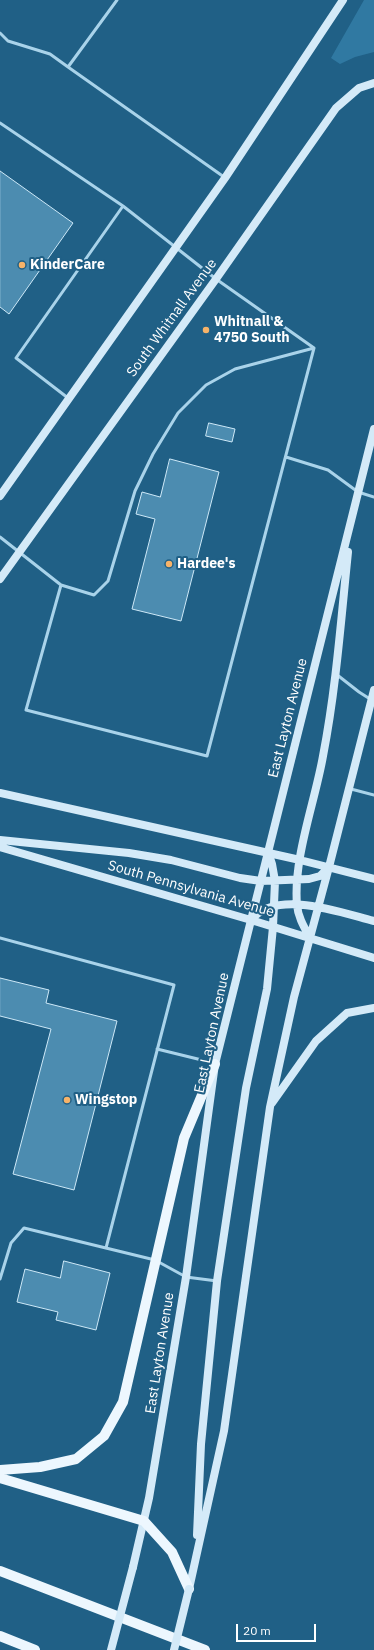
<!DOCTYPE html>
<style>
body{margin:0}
#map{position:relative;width:374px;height:1650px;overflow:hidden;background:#206086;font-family:"IBM Plex Sans",sans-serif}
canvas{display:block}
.scale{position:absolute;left:236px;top:1624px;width:80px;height:18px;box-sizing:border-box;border:2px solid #fff;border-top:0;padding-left:5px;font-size:12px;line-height:14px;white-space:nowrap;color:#fff;-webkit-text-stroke:3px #206086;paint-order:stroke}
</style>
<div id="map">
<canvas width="374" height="1650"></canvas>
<div class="scale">20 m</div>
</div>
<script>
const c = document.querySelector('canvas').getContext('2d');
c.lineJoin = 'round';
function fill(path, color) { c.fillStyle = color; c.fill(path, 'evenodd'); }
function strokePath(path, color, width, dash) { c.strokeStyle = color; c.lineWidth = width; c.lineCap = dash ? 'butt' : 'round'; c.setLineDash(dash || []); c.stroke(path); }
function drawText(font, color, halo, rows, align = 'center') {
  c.font = font + ' "IBM Plex Sans",sans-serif'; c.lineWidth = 4; c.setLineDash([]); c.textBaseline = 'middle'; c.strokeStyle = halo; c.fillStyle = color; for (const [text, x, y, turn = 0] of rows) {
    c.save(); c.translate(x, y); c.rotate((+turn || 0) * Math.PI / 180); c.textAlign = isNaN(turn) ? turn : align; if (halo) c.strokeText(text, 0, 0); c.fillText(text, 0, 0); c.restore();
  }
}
const green = new Path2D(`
 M364 0H374V52L355 57 340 64 331 58Z`);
const building = new Path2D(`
 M0 171 73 223 9 314 0 307Z
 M209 423 235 429 232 442 206 436Z
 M170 459 219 472 181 621 132 609 155 519 136 514 142 492 160 497Z
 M0 978 49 990 46 1003 117 1021 74 1190 13 1174 51 1029 0 1016Z
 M64 1261 110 1273 96 1330 56 1320 58 1312 17 1302 25 1269 60 1278Z`);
const lane = new Path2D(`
 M117 0 68 67 224 177
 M0 33 8 41 50 54 68 67
 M0 123 123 206 216 279 314 348 207 756 26 710 61 585 0 537
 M68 398 16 358 123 206
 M286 457 328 470 358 492 374 497
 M61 585 94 595 108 581 135 491 153 454 178 413 206 385 235 369 314 348
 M336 674 359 692 370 699
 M351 789 374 795
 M0 938 174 985 106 1248
 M157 1049 214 1063
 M0 1279 11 1243 24 1228 155 1260 186 1277 217 1281`);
const secondary = new Path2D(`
 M0 496 225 178 343 0
 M0 579 216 279 336 108 359 88 374 83
 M0 793 300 860 374 879
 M0 840 129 853 171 860 240 878 261 881 309 879 320 876 329 867
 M0 847 251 920 374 958
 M252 919C278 889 342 913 374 921
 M310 938C304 927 298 917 297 905 293 858 315 802 323 756 336 689 341 620 348 552
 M272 1103 316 1041 347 1013 374 1008
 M197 1535 201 1444 217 1281 246 1088 267 989 273 927 275 881 272 864 268 852
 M133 1567 149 1498 186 1277 215 1064 374 429
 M189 1589 224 1431 270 1107 294 997 329 867 374 690`);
const primary = new Path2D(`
 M0 1470 40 1467 76 1459 104 1436 123 1402 184 1138 215 1064
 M0 1478 144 1521 172 1552 189 1589
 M0 1571 205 1650
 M0 1636 35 1650`);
const secondaryBridge = new Path2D(`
 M111 1650 133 1567
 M174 1650 189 1589`);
const markers = [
 [22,265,4,"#f7b369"],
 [206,330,4,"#f7b369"],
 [169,564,4,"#f7b369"],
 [67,1100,4,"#f7b369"]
];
const poiNames = [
 ["KinderCare",30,265],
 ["Whitnall &",214,322],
 ["4750 South",214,338],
 ["Hardee's",177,564],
 ["Wingstop",75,1100]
];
const streetNames = [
 ["South Whitnall Avenue",172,318,-54],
 ["East Layton Avenue",288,718,-76],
 ["South Pennsylvania Avenue",191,889,16],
 ["East Layton Avenue",212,1033,-78],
 ["East Layton Avenue",160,1353,-81]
];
fill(green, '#3079a2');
fill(building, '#4c8cb0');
strokePath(building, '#cde8f7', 1);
strokePath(lane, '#a9d3ea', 3);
strokePath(secondary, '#d4eaf8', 8);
strokePath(primary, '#edf7fe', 10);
strokePath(secondaryBridge, '#d4eaf8', 8);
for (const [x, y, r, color] of markers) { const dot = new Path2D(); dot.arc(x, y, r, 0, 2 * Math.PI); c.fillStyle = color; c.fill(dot); strokePath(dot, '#206086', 1.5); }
drawText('bold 14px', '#fff', '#206086', poiNames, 'left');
drawText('14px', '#fff', '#206086', streetNames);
</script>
